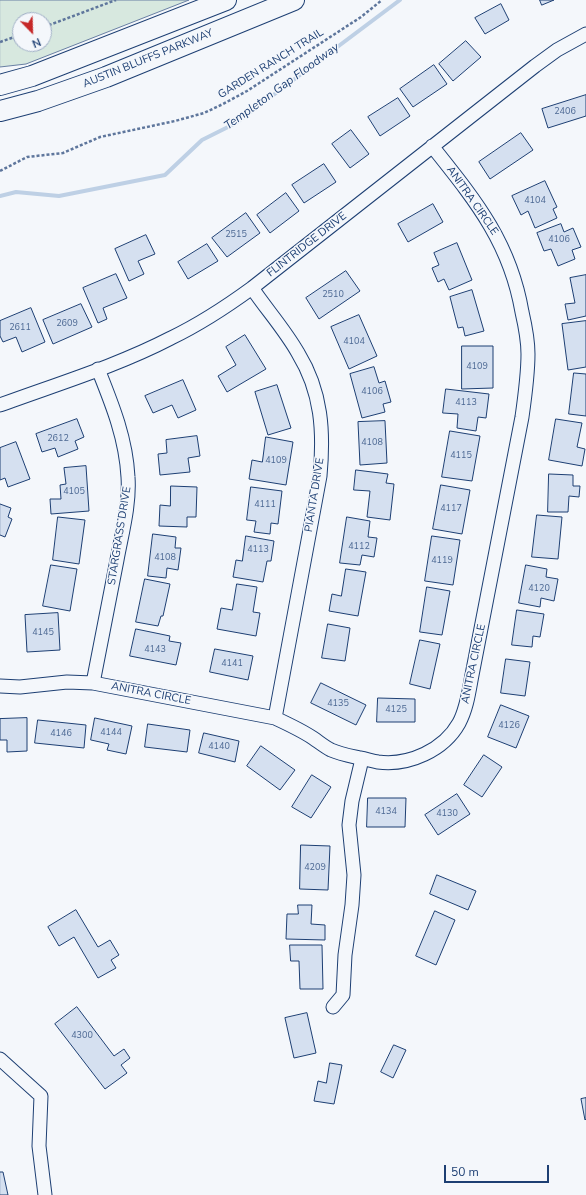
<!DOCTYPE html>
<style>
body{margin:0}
#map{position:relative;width:586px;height:1195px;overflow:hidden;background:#f4f7fb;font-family:"Nunito Sans",sans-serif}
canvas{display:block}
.north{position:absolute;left:12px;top:12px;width:40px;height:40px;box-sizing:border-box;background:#f4f7fb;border:1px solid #9eadc5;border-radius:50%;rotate:157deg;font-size:11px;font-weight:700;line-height:16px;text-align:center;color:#1d3f73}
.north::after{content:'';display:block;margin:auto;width:14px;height:18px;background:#c62828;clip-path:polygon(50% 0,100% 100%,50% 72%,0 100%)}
.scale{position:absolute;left:444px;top:1165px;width:105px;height:18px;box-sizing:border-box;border:2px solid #1d3f73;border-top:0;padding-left:5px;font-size:12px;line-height:14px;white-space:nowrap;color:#1d3f73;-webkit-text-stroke:3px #f4f7fb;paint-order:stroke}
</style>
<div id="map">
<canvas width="586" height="1195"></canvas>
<div class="north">N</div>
<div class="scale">50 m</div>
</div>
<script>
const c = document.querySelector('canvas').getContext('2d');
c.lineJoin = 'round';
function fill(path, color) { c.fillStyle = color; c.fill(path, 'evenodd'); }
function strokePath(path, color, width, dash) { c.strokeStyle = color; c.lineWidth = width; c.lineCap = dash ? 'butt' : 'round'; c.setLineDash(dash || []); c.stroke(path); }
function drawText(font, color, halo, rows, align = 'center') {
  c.font = font + ' "Nunito Sans",sans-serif'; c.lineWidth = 3; c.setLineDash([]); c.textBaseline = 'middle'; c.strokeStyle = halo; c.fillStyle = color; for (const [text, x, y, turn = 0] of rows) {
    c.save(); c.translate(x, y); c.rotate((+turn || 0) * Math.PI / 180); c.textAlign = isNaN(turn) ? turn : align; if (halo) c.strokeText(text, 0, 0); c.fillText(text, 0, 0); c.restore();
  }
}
const green = new Path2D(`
 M0 0H189L26 64 0 67ZM20 20H44V44H20Z`);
const stream = new Path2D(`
 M0 196 16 192 59 196 165 175 202 140 236 123 400 0`);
const building = new Path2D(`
 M540 0H554L542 5Z
 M501 4 509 20 485 34 475 18Z
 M466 41 481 57 453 81 439 64Z
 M434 65 447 84 413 107 400 89Z
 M586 95V116L548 128 542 109Z
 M398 98 410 116 380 136 368 117Z
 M351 130 369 154 350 168 332 144Z
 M521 133 533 150 490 179 479 162Z
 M324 164 336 182 304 203 292 185Z
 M545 181 557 207 553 209 557 218 535 228 528 211 521 215 512 196Z
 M286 193 299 211 270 233 257 215Z
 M433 204 443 222 408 242 398 224Z
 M246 213 260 233 227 257 212 238Z
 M561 224 564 232 573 228 581 247 572 250 575 259 558 266 551 249 544 251 537 233Z
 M146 235 155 254 138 261 144 274 129 281 115 249Z
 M457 243 472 280 449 290 444 279 438 282 432 268 439 265 434 253Z
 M207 244 218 261 188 279 178 262Z
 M346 271 360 291 319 319 306 298Z
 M116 274 127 298 103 308 107 319 98 323 83 288Z
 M586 275V316L568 320 565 304 575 303 570 278Z
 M472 290 484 331 465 336 463 327 458 328 450 297Z
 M81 304 92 327 53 344 43 320Z
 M31 308 45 342 22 352 16 337 3 342 0 336V321Z
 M359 315 377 356 349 369 331 327Z
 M586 321V367L568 370 562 324Z
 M245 335 266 369 227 392 218 376 236 365 226 347Z
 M462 346H493V388L462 389Z
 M374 367 379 383 385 381 391 402 383 404 385 412 362 418 350 374Z
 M574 373 586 374V416L569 414Z
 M183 380 196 410 178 418 172 405 153 413 145 396Z
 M277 385 291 428 268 435 255 392Z
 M446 389 489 394 486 418 478 417 476 431 457 428 458 414 443 413Z
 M77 419 84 437 75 441 78 449 58 457 55 448 42 452 36 434Z
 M556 419 582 423 577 447 585 449 582 466 549 460Z
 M385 421 387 463 360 465 358 422Z
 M450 431 480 436 472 481 442 477Z
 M197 436 200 456 188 458 190 472 160 475 158 454 167 453 166 440Z
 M266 437 293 442 286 485 249 479 252 460 262 462Z
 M16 442 30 479 8 487 5 478 0 480V448Z
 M86 466 89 511 51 514 50 499H61L60 485 66 484 64 468Z
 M356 470 388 474 386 483 394 484 390 520 367 517 370 491 354 490Z
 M549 474 573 475V486H580L579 497 569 496 568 512H548Z
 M441 485 470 490 462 534 433 529Z
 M171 486 197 487 196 517H187V527L159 526 160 505 170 506Z
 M251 487 282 491 278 524 271 523 270 534 254 532 256 521 247 520Z
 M0 504 11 508 8 517 12 519 5 537 0 535Z
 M537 515 562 517 558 559 532 557Z
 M58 517 85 520 79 564 53 560Z
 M347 517 370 521 368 537 377 538 374 557 362 555 360 565 340 563Z
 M153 534 176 537 175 548H181L178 570 167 568 166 578 148 576Z
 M246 536 274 541 271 561H267L263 582 233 577 236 560 242 561Z
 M432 536 460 540 453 585 425 581Z
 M51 565 77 569 70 611 43 606Z
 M526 565 547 569 546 577 558 579 554 601 541 598 540 607 519 603Z
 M346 569 366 572 358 616 329 611 332 594 341 596Z
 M145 579 170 584 163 616H161L158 626 136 622Z
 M237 584 257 587 253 612 260 613 256 636 217 629 221 608 232 610Z
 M427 587 450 591 442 635 420 632Z
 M517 610 544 614 540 637 533 636 532 647 512 645Z
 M58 613 60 650 27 652 25 615Z
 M328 624 350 628 345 661 322 658Z
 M136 629 170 636 169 641 181 643 176 665 130 656Z
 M420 640 440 644 430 689 410 684Z
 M215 649 253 656 248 680 210 672Z
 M506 659 530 662 525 696 501 693Z
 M321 683 366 705 356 725 311 703Z
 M378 698 415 699V722H377Z
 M501 705 529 716 516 748 488 737Z
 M27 718V751L7 752V740H0V719Z
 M95 718 132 726 126 754 107 750 109 744 91 740Z
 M38 720 86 725 84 748 35 743Z
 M148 724 190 730 187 752 145 747Z
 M204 733 239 741 235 762 199 753Z
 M261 746 295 770 280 790 247 766Z
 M484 755 502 767 482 797 464 785Z
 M312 775 331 787 311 818 292 807Z
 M457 794 470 814 438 835 425 815Z
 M368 798H406L405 827H367Z
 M301 845 330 846 328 890 300 889Z
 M437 875 476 891 468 910 430 894Z
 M298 905H312L311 924 325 925V940L286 939 287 914H298Z
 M76 910 98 947 110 940 119 955 111 960 116 968 98 978 74 937 59 946 48 927Z
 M435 911 455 920 436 965 416 956Z
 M290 945H322L323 989H300L299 961H291Z
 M77 1007 114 1056 124 1049 130 1058 121 1065 127 1073 105 1089 55 1024Z
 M307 1013 316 1053 294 1058 285 1018Z
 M394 1045 406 1050 393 1078 381 1072Z
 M330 1063 342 1065 334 1104 314 1101 318 1081 326 1083Z
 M586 1098V1119L585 1120 581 1099Z
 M0 1172H3L8 1195H0Z`);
const path = new Path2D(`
 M44 27 116 0
 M0 42 20 35
 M0 171 27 157 63 153 100 137 175 121 204 113 223 104 247 91 361 17 382 0`);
const minor = new Path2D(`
 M252 288C267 310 285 330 298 353 322 392 324 432 320 476L275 718
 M0 405C57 384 117 366 171 338 200 324 226 307 252 288L535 66 557 50 586 34
 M93 683C101 642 109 601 117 560 122 533 130 504 128 477 126 438 112 404 98 369
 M0 686 20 687 67 682 93 683 275 718C288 724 301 730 313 738 319 742 325 747 331 750 340 754 351 756 360 758 366 759 372 761 378 762 409 766 444 750 459 723 467 708 469 691 472 675L522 417C525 396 528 375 528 354 528 340 525 325 522 312 510 242 475 200 432 146
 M333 1007 343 995 345 955 352 905 354 875 349 825 352 801 362 759
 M0 1059 41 1096 39 1146 45 1195`);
const primary = new Path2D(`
 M0 85 32 76 226 0
 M0 111 38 101 106 77 294 0`);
const numberNames = [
 ["2406",565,112],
 ["4104",535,201],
 ["2515",236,235],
 ["4106",559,240],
 ["2510",333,295],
 ["2609",67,324],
 ["2611",20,328],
 ["4104",354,342],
 ["4109",477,367],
 ["4106",372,392],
 ["4113",466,403],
 ["2612",58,439],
 ["4108",372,443],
 ["4115",461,456],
 ["4109",276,461],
 ["4105",74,492],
 ["4111",265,505],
 ["4117",451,509],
 ["4112",359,547],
 ["4113",258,550],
 ["4108",165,558],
 ["4119",442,561],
 ["4120",539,589],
 ["4145",43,633],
 ["4143",155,650],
 ["4141",232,664],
 ["4135",338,704],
 ["4125",396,710],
 ["4126",509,726],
 ["4144",111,733],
 ["4146",61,734],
 ["4140",219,747],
 ["4134",386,812],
 ["4130",447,814],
 ["4209",315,868],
 ["4300",82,1036]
];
const streetNames = [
 ["AUSTIN BLUFFS PARKWAY",148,59,-22],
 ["GARDEN RANCH TRAIL",271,64,-32],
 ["ANITRA CIRCLE",472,201,55],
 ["FLINTRIDGE DRIVE",307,245,-38],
 ["PIANTA DRIVE",315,495,-81],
 ["STARGRASS DRIVE",120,536,-81],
 ["ANITRA CIRCLE",474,664,-78],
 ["ANITRA CIRCLE",151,694,11]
];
const waterNames = [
 ["Templeton Gap Floodway",282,87,-36]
];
fill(green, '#d7e8df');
strokePath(green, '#687fa3', 1);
strokePath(stream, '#bed0e5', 4);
fill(building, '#d5e0f0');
strokePath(building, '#1d3f73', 1);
strokePath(minor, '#1d3f73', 15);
strokePath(primary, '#1d3f73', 22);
strokePath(path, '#5e769c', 2.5, [3, 2]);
strokePath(minor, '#f4f7fb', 13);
strokePath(primary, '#f4f7fb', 20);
drawText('9px', '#4b6792', null, numberNames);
drawText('11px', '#1d3f73', '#f4f7fb', streetNames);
drawText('italic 12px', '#1d3f73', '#f4f7fb', waterNames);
</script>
